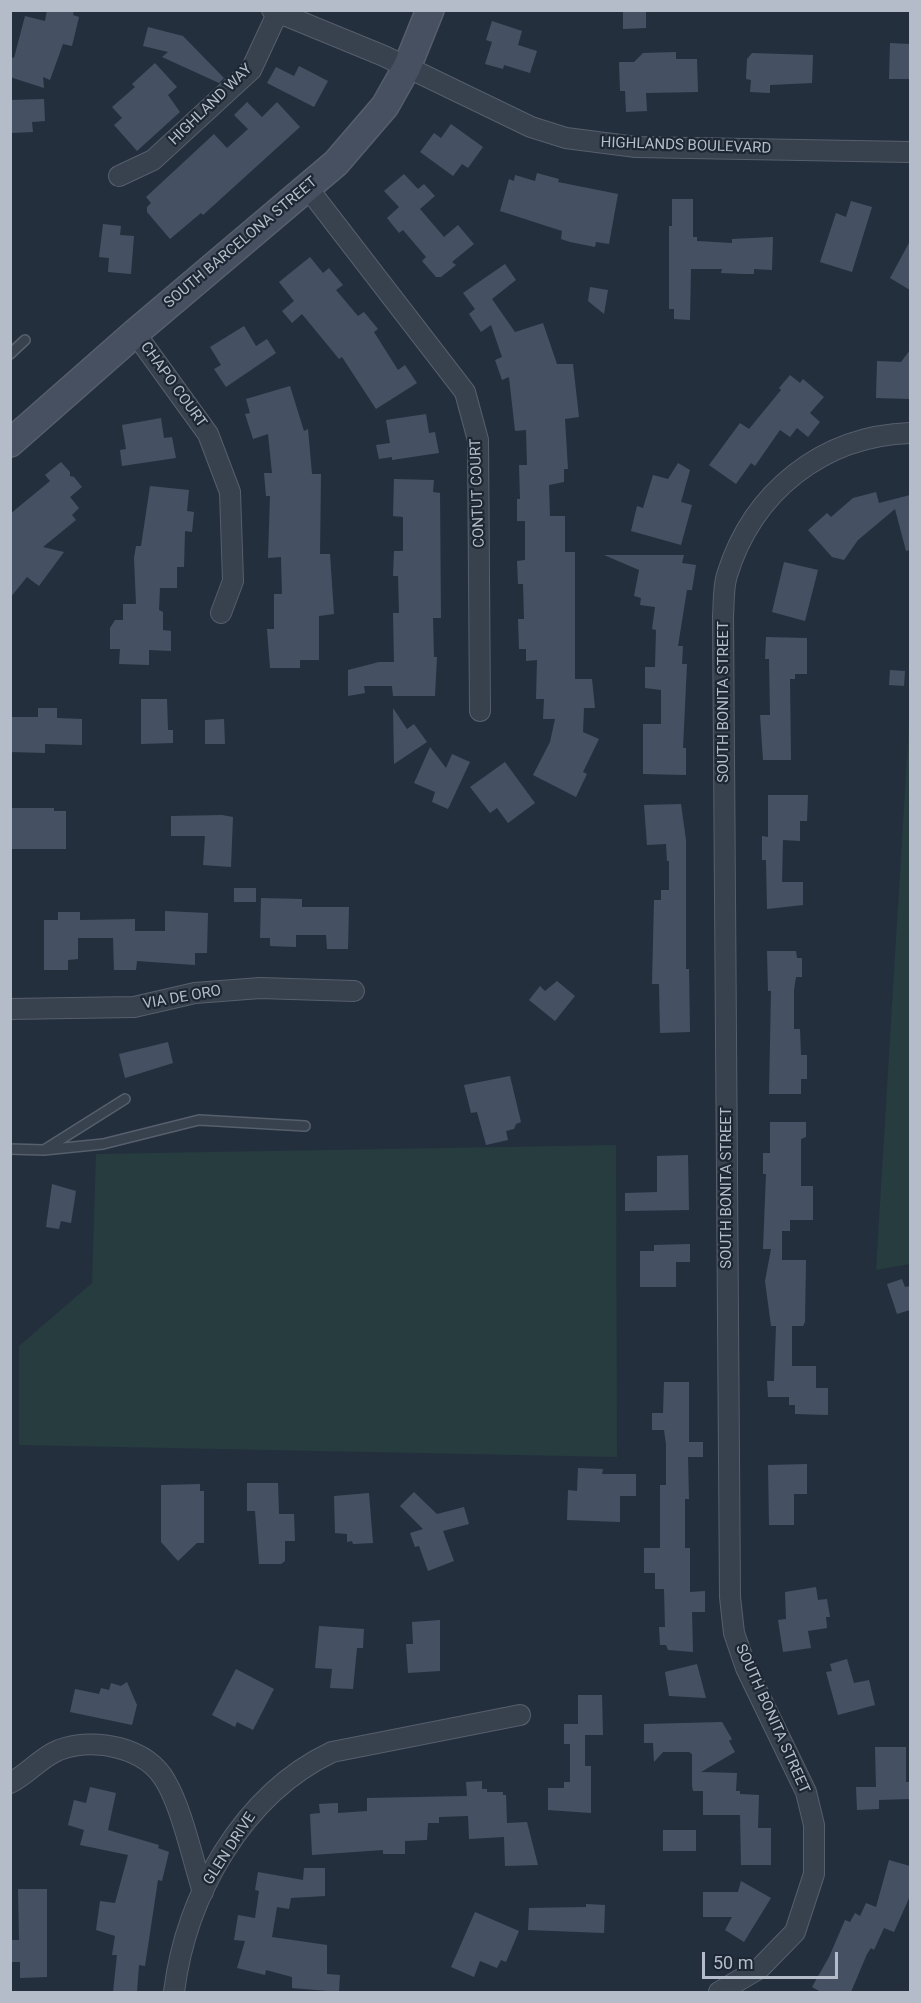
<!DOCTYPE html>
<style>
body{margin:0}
#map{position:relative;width:921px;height:2003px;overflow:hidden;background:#242f3e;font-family:Roboto,sans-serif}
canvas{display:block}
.frame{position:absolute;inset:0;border:12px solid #b4bcc9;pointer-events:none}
.scale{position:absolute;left:702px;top:1952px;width:136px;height:27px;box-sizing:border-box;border:3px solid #b4bcc9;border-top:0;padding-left:8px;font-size:18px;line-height:21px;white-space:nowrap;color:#b4bcc9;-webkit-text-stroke:4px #1d2633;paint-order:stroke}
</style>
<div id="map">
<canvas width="921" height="2003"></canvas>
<div class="frame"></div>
<div class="scale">50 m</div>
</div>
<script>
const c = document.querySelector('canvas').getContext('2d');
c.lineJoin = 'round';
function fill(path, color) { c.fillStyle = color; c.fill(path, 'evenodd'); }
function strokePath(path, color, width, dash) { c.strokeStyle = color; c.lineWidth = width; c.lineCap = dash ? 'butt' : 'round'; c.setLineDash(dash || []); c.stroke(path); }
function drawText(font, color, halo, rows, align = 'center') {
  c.font = font + ' Roboto,sans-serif'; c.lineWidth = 4.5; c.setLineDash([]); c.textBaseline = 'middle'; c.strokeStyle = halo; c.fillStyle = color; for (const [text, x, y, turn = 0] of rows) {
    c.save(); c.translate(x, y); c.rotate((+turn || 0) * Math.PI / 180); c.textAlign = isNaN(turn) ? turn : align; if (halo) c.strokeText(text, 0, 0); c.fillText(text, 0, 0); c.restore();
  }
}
const green = new Path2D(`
 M910 708V1264L876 1270Z
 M616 1145 617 1457 19 1445V1346L92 1283 96 1154Z`);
const building = new Path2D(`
 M47 10H74L73 15 79 17 72 46 63 44 50 80 43 77 44 88 10 77V57L14 58 25 16 45 21Z
 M623 10H646V28L623 29Z
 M492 21 522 31 518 45 537 51 530 73 504 65 503 69 485 64 492 42 486 40Z
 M148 27 183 36 224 78 219 83 162 57 168 52 143 46Z
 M890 43 910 44V79H889Z
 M676 52V59H697L698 92 646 93 647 111 626 112 625 91H620L619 62H634L643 53Z
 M752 53 813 55 812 83 770 85V93L750 92 751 80 746 79 747 59Z
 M155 63 177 87 168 95 180 112 137 151 114 125 122 118 112 107 135 87 132 84Z
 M299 66 328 81 314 107 267 83 276 67 294 76Z
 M44 99 45 121 32 122 33 132 10 133V100Z
 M247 102 262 117 277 102 300 127 203 215 201 213 170 239 147 212V207L151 203 146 197 214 134 227 148 248 129 234 115Z
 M451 124 483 147 468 168 462 164 453 176 420 152 434 133 441 138Z
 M537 173 559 179 558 182 618 194 609 244 596 242 595 247 570 242 561 239 562 231 500 211 509 179 514 181 515 175 535 181Z
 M404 174 418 189 424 184 435 196 420 209 444 237 458 225 474 244 452 262 456 265 441 277H436L422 261 426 257 403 230 399 233 387 218 399 207 384 191Z
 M672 199H693V237H697V241L732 243V239L773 237 772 270 754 269V274H744L721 273 722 269H691L690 320 674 319V309H669V226H672Z
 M851 201 872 207 852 272 820 262 836 213 846 217Z
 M103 224 121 226 120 235 134 236 131 274 108 272 109 258 99 257Z
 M910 241V290L890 278Z
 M310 257 323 273 329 268 343 285 336 290 358 316 364 312 378 329 374 332 398 370 405 365 417 383 376 409 342 357 339 359 302 314 292 323 282 311 294 301 279 282Z
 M505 264 516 280 492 299 515 332 543 323 557 364H573L579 417 565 419 568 469H564V482L549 485 550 516H565V552H575V679H592L595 708H584L583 732 599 739 583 772 587 774 576 797 533 775 550 742 555 719H543L544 699H536L537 660 526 661V649H519L518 619H524L523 584H518L517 561 525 560V521H517V499H520L519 465H527L526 430 515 431 509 377 502 380 495 360 502 357 491 325 481 332 469 314 475 309 463 293Z
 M590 287 608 290 604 314 588 301Z
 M244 326 256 346 267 339 276 353 226 387 214 369 221 365 210 347Z
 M910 350V399L876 398 877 361 901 362Z
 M790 375 800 383 803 379 824 397 810 413 820 422 808 437 797 428 790 437 780 430 755 466 751 463 736 484 709 465 740 423 749 429 781 390 779 388Z
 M290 386 304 431 308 429 312 474H321L320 554H330L334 614 319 616V660H300V668H270L267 629H274V594H282L281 557 268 558 270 496H266L264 473H272L268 434 253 439 245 414 250 413 246 399Z
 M426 414 429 433 435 432 439 453 392 460V457L379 459 376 445 390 443 386 420Z
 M161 418 164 438 172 437 176 458 122 466 120 450 126 449 122 425Z
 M61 462 70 472V476L74 477 82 487 70 497 79 508 72 515 76 520 43 547 64 552 39 586 27 577 10 598V514L50 481 45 475Z
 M678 463 690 470 681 502 692 505 681 545 631 531 637 506 643 508 653 475 668 479Z
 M394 479 434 480 433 492 440 493 441 618H433L434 657H437L435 696H393L392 686H364L365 693 348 696V670L379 662H394L393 613H399L398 576H393L394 551H403V517L393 516Z
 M150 486 189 490 187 511 194 512 192 532 185 531 184 567H177V588H160L159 610 163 612V630L171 631V651L149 650V665L119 664 120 649H110V628L115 620H123V604H136L134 558 136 546H141Z
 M876 492 879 503 910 495V550L906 551 895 509 858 540 844 560 832 557 808 530 827 513 831 517 853 498Z
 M604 555H684L682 563 696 565 692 590H687L678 646H683L682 664H687L683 748H686V775L643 774V724H661V690L645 688V667H655L656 630 652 629 655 607 640 605 641 598 634 596 639 570Z
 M784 562 818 570 805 621 772 612Z
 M766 637 807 638V674H795V679H790L791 760H763L760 715H770L769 659H765Z
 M890 670 905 671 904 686 889 685Z
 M141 699H167L168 730H173V743L141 744Z
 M38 708H57V718L82 719V745L45 744V753L10 752V717H38Z
 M393 708 407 729 414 724 427 742 394 764Z
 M224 719 225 744H205V720Z
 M430 747 446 768 452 754 470 762 448 809 432 802 435 792 414 783Z
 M505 762 535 803 508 823 497 808 490 813 470 787Z
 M768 795H808L807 821H800V841L783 840 782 882H803V905L767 909 766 860H762V836L768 837Z
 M681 804 686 840V969H689L690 1032 660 1033 659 984H652L654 900H661V890H669V861H667L666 844 647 845 644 805Z
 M11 808H54V811H66V849H11Z
 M222 815 233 817 231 867 203 865 205 836H171V816Z
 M234 888H256V902H234Z
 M261 898 302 899V907H349L348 949H327L326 935H296V947L270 946V938H260Z
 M165 911 208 913 207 953H195V965L137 961 136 970H114L113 938H78V959L68 960V970H44V920H58V912H80V920L135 919V931H165Z
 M767 951H796L797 958H802V977H796L794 990V1029H800L801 1055H807V1079H801V1094H769L771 991H768Z
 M557 981 575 996 555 1021 529 1000 540 986 545 991Z
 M168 1042 173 1063 125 1078 119 1054Z
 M510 1076 521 1122 516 1124 514 1129 506 1131 508 1140 486 1145 477 1112 471 1113 464 1085Z
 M770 1122H806V1137L801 1139V1186H813V1220H790V1231H782V1260H806L805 1322 803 1326H792V1366H816V1388H828V1415L795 1414V1405H789V1397H768L767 1381H774L776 1326H771L765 1281 771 1249H763L766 1174H763V1153H770Z
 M688 1155 689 1210 625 1211V1193L657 1192V1156Z
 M52 1184 76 1191 71 1223 61 1221 59 1229 46 1227Z
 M690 1244V1262H676V1287H640V1251H654V1245Z
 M902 1279 905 1287 910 1286V1310L897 1314 887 1284Z
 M664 1382H689V1442H703V1457H688L689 1499H685V1548H690V1592L705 1591V1612H692L693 1652 668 1650 666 1645H660L659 1627H665L664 1589H655V1573H644V1548H660V1485H666V1444L664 1430H652V1413H663Z
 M807 1464V1494H794V1525H769L768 1465Z
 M578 1468 603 1469 602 1474H636V1496H620V1522L567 1520 568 1490 577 1491Z
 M247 1483H278L279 1514H294L295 1541H285V1561L281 1564H259L255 1511H247Z
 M200 1484V1491H204V1543H197L178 1561 161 1542V1485Z
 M414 1492 437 1514 464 1507 469 1524 443 1531 454 1561 428 1571 419 1546 415 1547 410 1533 423 1529 400 1506Z
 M369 1493 373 1543 353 1544 352 1541 347 1542V1534L335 1533 334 1496Z
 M816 1587 818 1600 827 1599 830 1617H826L827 1628 808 1631 811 1648 783 1652 778 1620 786 1619 785 1592Z
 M440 1620V1671L408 1673 406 1644H413L412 1622Z
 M319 1626 364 1629 363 1648H357L353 1689 330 1688 332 1669 315 1668Z
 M847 1659 854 1683 869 1680 875 1705 838 1715 826 1672 832 1671 830 1664Z
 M697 1664 706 1698 669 1696 665 1672Z
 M236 1669 274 1689 253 1730 237 1722 235 1727 212 1715Z
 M127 1682 137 1705 132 1725 70 1712 75 1689 99 1694 101 1688 109 1690 111 1683 121 1686Z
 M578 1695H602L603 1735H585V1766H591V1813L548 1810V1788H564V1782H570V1744H564V1724H578Z
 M722 1722 732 1739 729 1741 735 1752 701 1772 737 1773 736 1791H740V1794L759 1795 758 1828H771V1865H741L740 1815H703V1791H693L692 1786V1754L689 1752H663L654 1762 653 1743H644V1724Z
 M875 1747H906V1782H910V1799L879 1800V1809L857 1810 856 1787H876Z
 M482 1781V1789H487V1792H503V1795H506L507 1823 527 1822 538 1865 505 1866 504 1837 469 1839 468 1816 439 1817V1823H428L427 1840 405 1841V1854H383V1850L312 1855 310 1814 320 1813 319 1804 338 1803V1813L367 1811V1798L467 1796 466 1782Z
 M90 1787 116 1793 108 1830 159 1845 158 1848 169 1852 162 1881 158 1880 145 1966 139 1965 137 1992H113L117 1955H112L115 1936 96 1930 100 1901 115 1903 128 1855 80 1845 84 1830 68 1825 74 1800 86 1803Z
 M663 1830H696V1851H663Z
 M889 1860 910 1866V1896L894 1932 884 1928 874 1950 871 1948 867 1954 851 1992H821L812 1987 829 1957 845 1920 850 1922 855 1913 860 1916 866 1903 876 1907Z
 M304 1868H325V1896L291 1898 289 1909 277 1907 272 1937 327 1945V1974L340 1975 339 1992 292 1988V1977L266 1970 265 1975 237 1968 245 1941 234 1940 238 1915 255 1918 259 1891 255 1890 258 1872 303 1880Z
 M741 1881 771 1898 744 1942 725 1930 732 1917H703V1892H738Z
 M18 1889H47V1977L20 1978V1962H11V1940H19Z
 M586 1904 605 1905 604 1933 528 1930 529 1908 586 1907Z
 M475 1912 519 1931 506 1962 501 1960 497 1968 480 1961 474 1977 451 1967Z`);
const lane = new Path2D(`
 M10 354 25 340
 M10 1149 44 1150 125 1099
 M44 1150 103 1144 199 1120 305 1126`);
const street = new Path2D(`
 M272 10 384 56 531 127 566 138 636 147 910 152
 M119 176 153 160 251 70 278 12
 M307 187 465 392 478 440 480 711
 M135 333 208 434 230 492 233 581 221 613
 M10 1009 134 1007 195 993 260 988 354 991
 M10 1783C28 1774 41 1757 59 1750 95 1737 147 1747 166 1782 182 1809 193 1861 203 1892
 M174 1992C186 1896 242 1795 332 1752L520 1715
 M719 1992 760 1968 795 1932 814 1874V1825L806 1792 746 1668 734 1633 730 1597 723 616C724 603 723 588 727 575 753 491 823 436 910 433`);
const secondary = new Path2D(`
 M10 443 135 333 336 163 385 106 407 67 430 10`);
const streetNames = [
 ["HIGHLAND WAY",211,105,-44],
 ["HIGHLANDS BOULEVARD",686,146,2],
 ["SOUTH BARCELONA STREET",241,243,-40],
 ["CHAPO COURT",173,385,54],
 ["CONTUT COURT",478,493,-92],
 ["SOUTH BONITA STREET",724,702,-90],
 ["VIA DE ORO",182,998,-10],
 ["SOUTH BONITA STREET",727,1188,-90],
 ["SOUTH BONITA STREET",772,1719,66],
 ["GLEN DRIVE",230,1849,-57]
];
fill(green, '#263c3f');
fill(building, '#455162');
strokePath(lane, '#565f6c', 12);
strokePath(street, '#565f6c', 22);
strokePath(secondary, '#565f6c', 30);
strokePath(lane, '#38414e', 9);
strokePath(street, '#38414e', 20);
strokePath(secondary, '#465061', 27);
drawText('15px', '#b4bcc9', '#1d2633', streetNames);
</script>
